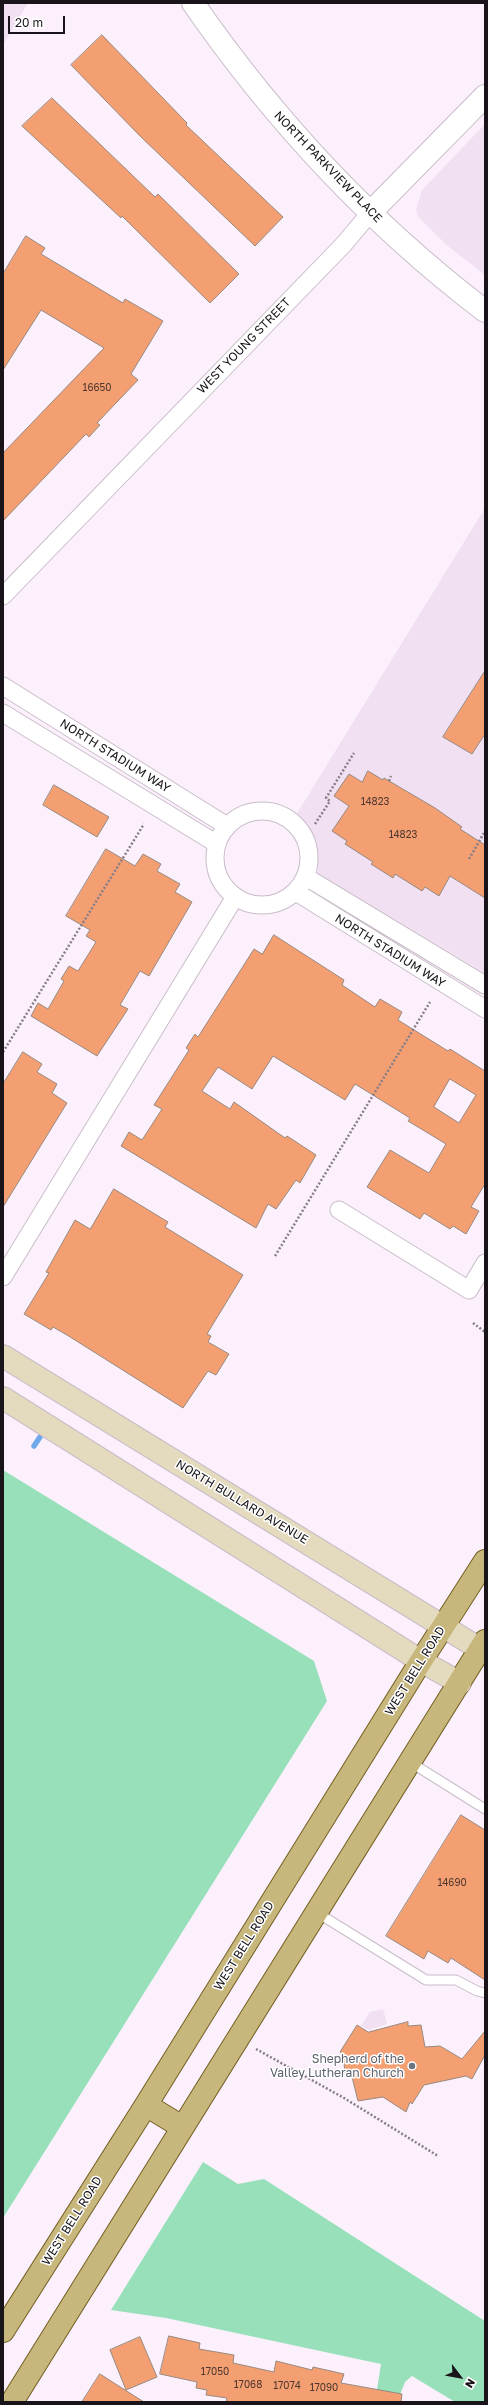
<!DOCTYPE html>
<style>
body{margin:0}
#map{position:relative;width:488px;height:2405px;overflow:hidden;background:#fcf0fd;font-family:"Golos Text",sans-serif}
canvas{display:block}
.frame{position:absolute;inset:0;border:4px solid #181419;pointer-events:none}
.north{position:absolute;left:440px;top:2357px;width:40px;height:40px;-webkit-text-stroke:3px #fff;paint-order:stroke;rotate:122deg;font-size:11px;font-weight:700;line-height:16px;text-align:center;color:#181419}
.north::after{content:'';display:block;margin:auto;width:14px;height:18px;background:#181419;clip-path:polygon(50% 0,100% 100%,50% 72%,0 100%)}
.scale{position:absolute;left:8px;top:16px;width:57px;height:18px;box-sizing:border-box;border:2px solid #181419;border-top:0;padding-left:5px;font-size:12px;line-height:14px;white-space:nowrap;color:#181419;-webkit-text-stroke:3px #fff;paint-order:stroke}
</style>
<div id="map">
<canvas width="488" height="2405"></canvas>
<div class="frame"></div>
<div class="north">N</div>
<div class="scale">20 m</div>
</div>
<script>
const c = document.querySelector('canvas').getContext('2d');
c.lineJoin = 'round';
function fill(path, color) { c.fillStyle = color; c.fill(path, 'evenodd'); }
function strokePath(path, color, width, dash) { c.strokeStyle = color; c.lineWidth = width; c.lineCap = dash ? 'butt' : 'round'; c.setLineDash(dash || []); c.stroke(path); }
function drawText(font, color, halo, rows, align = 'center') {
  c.font = font + ' "Golos Text",sans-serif'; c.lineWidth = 3; c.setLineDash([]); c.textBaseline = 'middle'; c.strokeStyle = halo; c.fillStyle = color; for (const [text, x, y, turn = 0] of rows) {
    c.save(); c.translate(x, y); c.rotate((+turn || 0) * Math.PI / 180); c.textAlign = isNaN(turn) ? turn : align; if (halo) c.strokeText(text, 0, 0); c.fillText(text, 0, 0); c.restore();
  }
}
const built = new Path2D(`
 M3 3H28L3 45Z
 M485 124V275L449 247 429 228 418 216 416 210 422 190Z
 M485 508V973L318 873 317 856 310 831 296 815Z
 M383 2009 387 2024 369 2030 361 2026 370 2012Z`);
const green = new Path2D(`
 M3 1470 314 1661 327 1701 3 2218Z
 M203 2162 238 2184 264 2179 485 2321V2402H455L412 2376 405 2382 397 2402H375L381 2364 166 2318 111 2310Z`);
const stream = new Path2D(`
 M34 1446 40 1437`);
const building = new Path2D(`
 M102 35 187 123 186 125 283 217 255 246 141 137 71 65Z
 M52 98 155 197 158 194 239 274 210 303 122 216 121 218 22 126Z
 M26 236 45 248 41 254 123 303 125 299 163 321 131 374 138 380 97 423 100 425 89 437 86 434 3 521V453L104 348 41 310 3 370V274Z
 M485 671V734L472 754 443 737Z
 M368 771 383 780 384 778 435 808 462 827 460 829 485 845V898L450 876 439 896 425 887 422 891 395 874 393 878 371 864 373 862 345 844 347 841 332 831 349 806 334 796 349 774 362 782Z
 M54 785 109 817 97 837 43 805Z
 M106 849 135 866 143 854 161 864 157 871 180 884 175 892 192 902 149 976 140 971 120 1005 128 1009 97 1056 31 1016 38 1003 48 1009 64 981 61 979 69 966 78 971 96 942 86 936 90 930 66 916Z
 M274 935 344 980 342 985 375 1007 380 999 402 1012 398 1020 448 1051 450 1049 485 1071V1184L471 1207 479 1211 466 1234 453 1226 450 1229 424 1213 420 1219 367 1187 390 1150 429 1173 446 1144 408 1121 410 1118 355 1084 345 1100 273 1056 252 1089 218 1067 202 1091 230 1109 234 1102 285 1138 287 1136 316 1155 300 1183 296 1180 276 1209 268 1204 256 1228 121 1146 129 1132 142 1140 162 1109 154 1105 189 1050 186 1048 195 1034 198 1037 254 949 262 954ZM450 1079 476 1095 459 1123 434 1107Z
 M23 1052 42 1064 37 1072 57 1084 52 1093 67 1103 3 1207V1084Z
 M114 1189 168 1222 165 1227 243 1275 207 1334 211 1336 208 1342 229 1354 216 1375 208 1371 183 1408 67 1335 53 1327 51 1330 24 1314 49 1273 46 1272 75 1220 90 1229Z
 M461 1815 485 1830V1980L451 1958 448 1963 428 1951 424 1959 386 1936Z
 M408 2022V2026L421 2025 425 2047 440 2046 462 2059 485 2031V2055L472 2079 466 2076 424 2085 412 2104 410 2102 406 2112 383 2097 358 2101 351 2073H345L343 2054 340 2052 357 2025 368 2032Z
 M169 2336 200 2343 199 2349 234 2355 233 2363 274 2372 276 2361 312 2370 313 2367 344 2374 341 2383 402 2394 401 2402H226L227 2398 206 2395 207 2390 196 2388 197 2382 160 2374Z
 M140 2337 157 2377 126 2390 110 2350Z
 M100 2374 125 2390 144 2402H82Z`);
const path = new Path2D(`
 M389 781 391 776
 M315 824 330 801 326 798 354 753
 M469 859 484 833
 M3 1052 144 824
 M275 1256 430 1002
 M473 1323 485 1332
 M256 2049 344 2098 438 2156`);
const service = new Path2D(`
 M410 1762 485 1809
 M316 1912 426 1980H456L477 1991 485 1993`);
const minor = new Path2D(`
 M3 596 344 244 370 213
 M3 686 227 826
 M3 713 217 844
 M215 858a47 47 0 1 1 94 0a47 47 0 1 1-94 0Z
 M306 877 485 985
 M296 892 485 1009
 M339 1210 469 1290 485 1263
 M3 1277 235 897`);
const tertiary = new Path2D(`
 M193 3C274 120 372 225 485 311
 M370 213 485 96`);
const secondary = new Path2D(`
 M3 1356 480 1649
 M3 1398 421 1661 460 1683`);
const primary = new Path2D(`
 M146 2105 182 2127
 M3 2331 146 2105 421 1661 485 1561
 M12 2402 485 1641`);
const markers = [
 [412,2066,4,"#6b7280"]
];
const numberNames = [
 ["16650",97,388],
 ["14823",375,802],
 ["14823",403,835],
 ["14690",452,1883],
 ["17050",215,2372],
 ["17068",248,2385],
 ["17074",287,2386],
 ["17090",324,2388]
];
const streetNames = [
 ["NORTH PARKVIEW PLACE",328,167,46],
 ["WEST YOUNG STREET",244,346,-46],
 ["NORTH STADIUM WAY",115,756,32],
 ["NORTH STADIUM WAY",390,951,32],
 ["NORTH BULLARD AVENUE",242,1502,31],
 ["WEST BELL ROAD",415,1671,-58],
 ["WEST BELL ROAD",244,1946,-58],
 ["WEST BELL ROAD",72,2221,-58]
];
const worshipNames = [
 ["Shepherd of the",404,2059],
 ["Valley Lutheran Church",404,2073]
];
fill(built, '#f1e0f2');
fill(green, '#98e0ba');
strokePath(stream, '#70a8ec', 5.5);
fill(building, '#f39f72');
strokePath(building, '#978981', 1);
strokePath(service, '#c8bcc8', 11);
strokePath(minor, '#c8bcc8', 19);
strokePath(tertiary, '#c8bcc8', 24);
strokePath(secondary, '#c8bcc8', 24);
strokePath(primary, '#735f21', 24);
strokePath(path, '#867e87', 2.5, [2, 2]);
strokePath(service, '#fff', 9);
strokePath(minor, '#fff', 17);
strokePath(tertiary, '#fff', 22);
strokePath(secondary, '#e4dbbe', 22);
strokePath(primary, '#c8b77c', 22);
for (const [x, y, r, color] of markers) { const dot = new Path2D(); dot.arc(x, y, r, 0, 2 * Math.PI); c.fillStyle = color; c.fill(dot); strokePath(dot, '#fff', 1.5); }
drawText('10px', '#4f372f', null, numberNames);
drawText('12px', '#181419', '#fff', streetNames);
drawText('12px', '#5b616d', '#fff', worshipNames, 'right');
</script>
